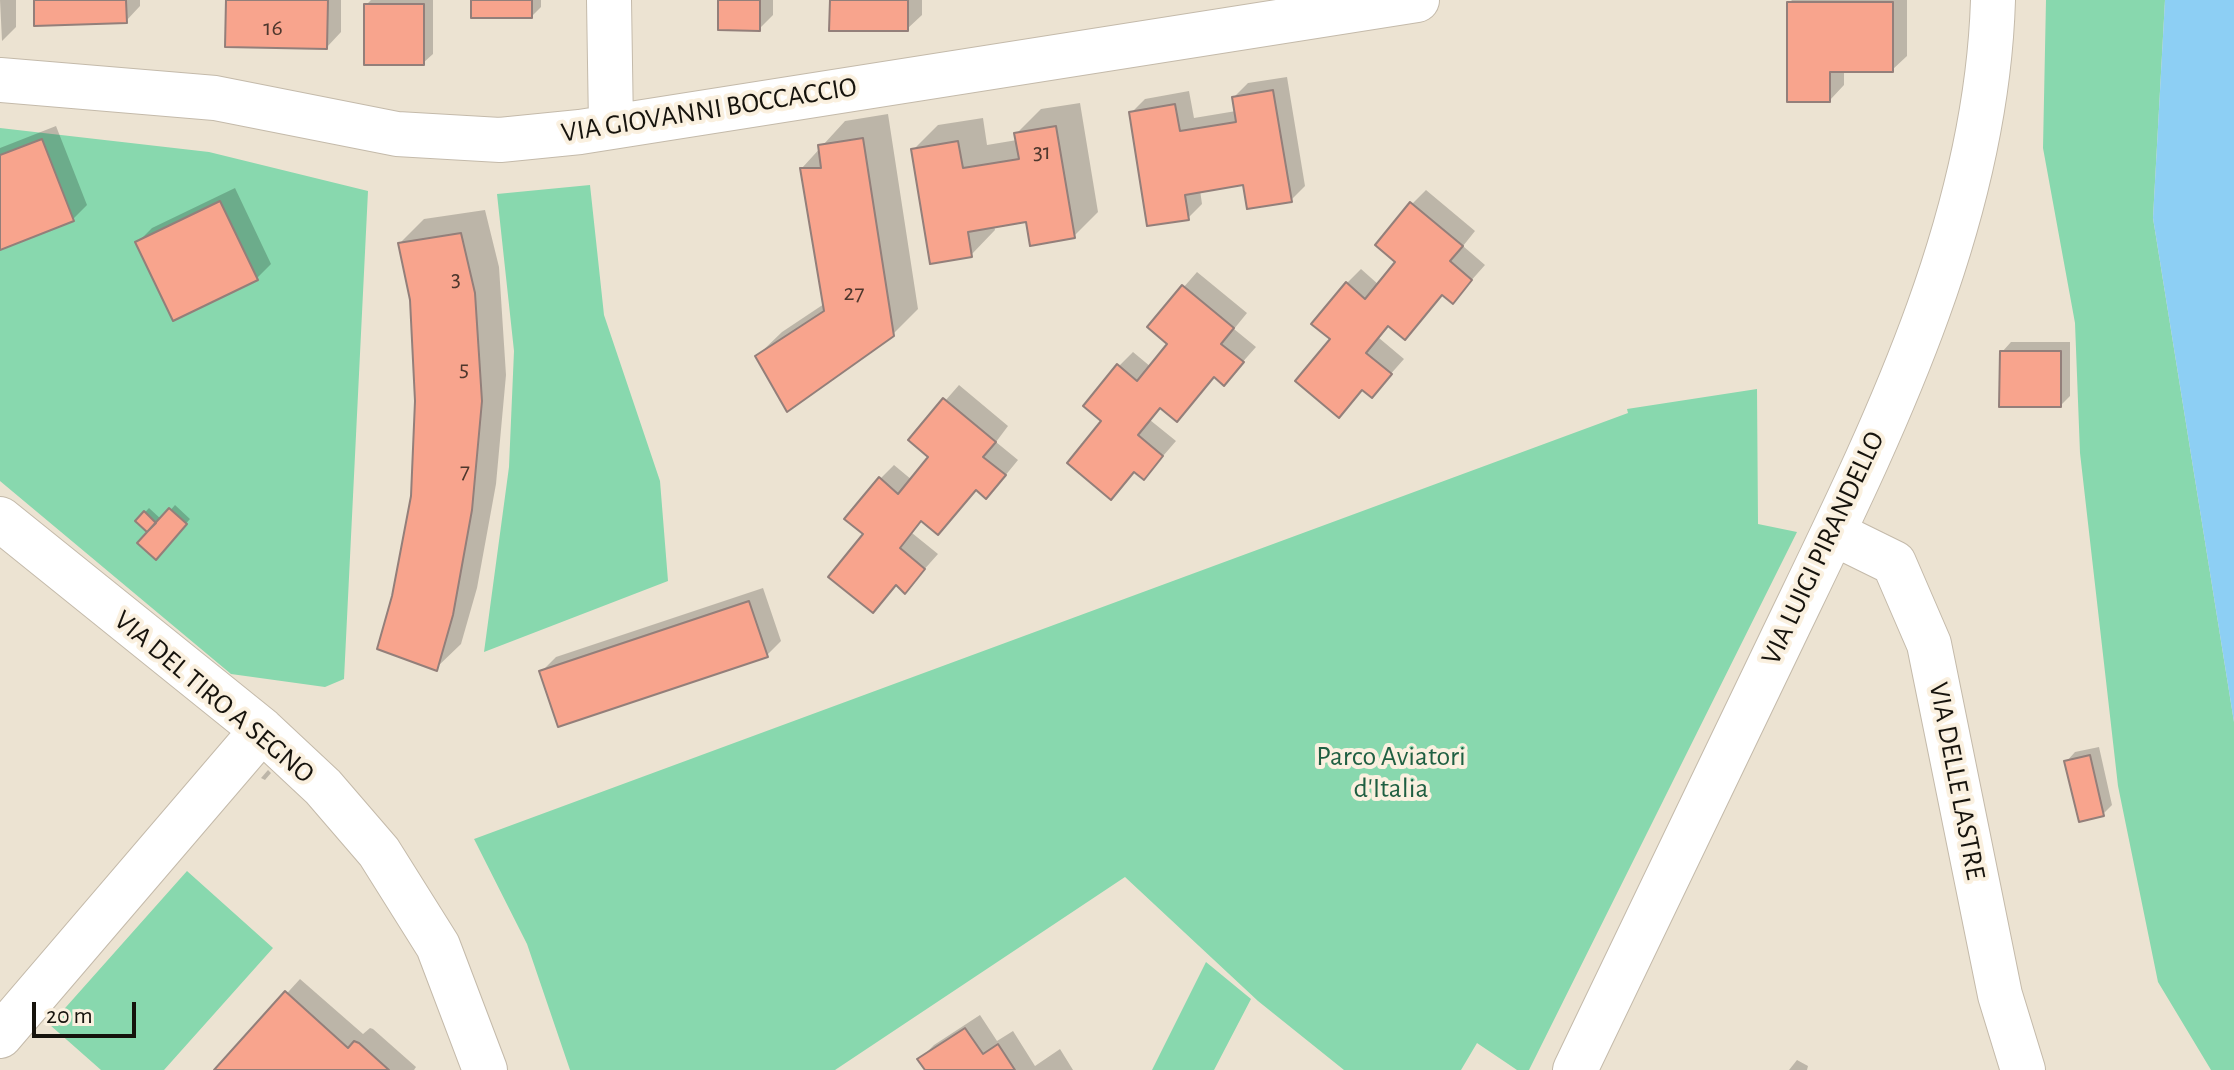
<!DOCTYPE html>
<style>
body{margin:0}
#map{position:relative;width:2234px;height:1070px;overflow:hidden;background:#ece3d2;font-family:"Alegreya Sans",sans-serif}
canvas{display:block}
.scale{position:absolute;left:32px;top:1002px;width:104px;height:36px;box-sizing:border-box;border:4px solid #16130d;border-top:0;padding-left:10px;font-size:24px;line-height:28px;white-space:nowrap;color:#16130d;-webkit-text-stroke:6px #faf0df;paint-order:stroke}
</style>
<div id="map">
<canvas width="2234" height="1070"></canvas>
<div class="scale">20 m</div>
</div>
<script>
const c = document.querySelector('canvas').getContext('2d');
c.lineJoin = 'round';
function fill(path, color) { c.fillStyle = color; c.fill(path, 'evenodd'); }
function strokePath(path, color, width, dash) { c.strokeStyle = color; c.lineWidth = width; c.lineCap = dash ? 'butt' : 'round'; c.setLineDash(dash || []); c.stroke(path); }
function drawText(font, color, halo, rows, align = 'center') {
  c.font = font + ' "Alegreya Sans",sans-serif'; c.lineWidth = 8; c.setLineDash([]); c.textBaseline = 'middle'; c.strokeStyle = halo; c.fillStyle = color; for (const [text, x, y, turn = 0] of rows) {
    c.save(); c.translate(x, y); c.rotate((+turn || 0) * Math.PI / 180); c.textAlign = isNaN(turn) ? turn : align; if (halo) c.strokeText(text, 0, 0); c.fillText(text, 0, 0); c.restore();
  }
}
const green = new Path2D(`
 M2046 0H2165L2153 218 2234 722V1070H2211L2158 982 2118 786 2080 453 2075 323 2043 148Z
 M0 128 209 152 368 191 344 679 325 687 231 674 0 481Z
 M590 185 604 315 660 481 668 581 484 652 509 467 514 351 497 194Z
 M1757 389 1758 524 1797 532 1529 1070H1517L1477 1043 1461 1070H1344L1258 1001 1125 877 835 1070H570L527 944 474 839 1628 413 1627 409Z
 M187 871 273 948 164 1070H101L50 1025Z
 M1206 962 1251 999 1214 1070H1152Z`);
const water = new Path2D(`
 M2165 0H2234V722L2153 218Z`);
const shadow = new Path2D(`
 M0 0H16V27L2 41Z
 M36 0H140V6L126 21Z
 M228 0H341V32L327 47Z
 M371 0H433V54L423 63 366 5Z
 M473 0H541V7L532 16Z
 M720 0H773V15L759 29Z
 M832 0H922V15L907 29Z
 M1792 0H1907V56L1892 70H1844V85L1830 100 1789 3Z
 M1287 77 1305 186 1291 200 1244 183 1200 190 1202 204 1188 218 1131 113 1145 99 1189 91 1194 118 1236 111 1234 97 1248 83Z
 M1080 103 1098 212 1074 236 1027 219 994 225 995 230 971 255 913 150 938 125 983 118 987 145 1017 140 1016 134 1041 109Z
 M888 114 918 309 893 334 757 356 782 332 824 304 802 168 845 121Z
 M56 126 87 205 73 219 0 248V148Z
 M235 188 271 264 257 278 138 242 152 228Z
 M1426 190 1475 231 1463 246 1485 265 1453 301 1444 293 1405 338 1390 325 1379 338 1404 359 1372 395 1364 388 1339 415 1332 339 1347 283 1361 269 1379 285 1398 262 1412 204Z
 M485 210 499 267 506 375 496 484 477 588 461 644 436 668 394 597 413 496 417 401 412 300 400 243 424 219Z
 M1197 272 1247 313 1234 329 1256 347 1224 383 1215 376 1190 405 1161 407 1150 420 1176 441 1144 478 1104 421 1119 366 1133 352 1151 367 1170 344 1149 327Z
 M2011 342H2070V396L2061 405 2002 352Z
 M959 385 1008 426 996 442 1018 460 1000 482 977 489 938 533 923 520 912 533 938 554 905 591 866 534 880 479 894 465 912 480 931 457 911 440Z
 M175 505 190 519 156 557 150 532 137 521 149 508 162 520Z
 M763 588 781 641 767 655 542 671 556 657Z
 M2099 747 2112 805 2103 814 2066 762 2075 752Z
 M268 770 271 773 265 780 261 778Z
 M300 979 363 1034 370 1028 373 1029 416 1067 414 1070H217Z
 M980 1015 997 1041 1013 1031 1035 1066 1060 1049 1073 1070H927L920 1059 934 1045Z
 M1797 1060 1808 1066 1807 1070H1789Z`);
const building = new Path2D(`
 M34 0H126L127 23 34 26Z
 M226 0H328L327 49 225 47Z
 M471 0H532V18H471Z
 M718 0H760V31L718 30Z
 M830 0H908V31H829Z
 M1787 2H1893V72H1830V102H1787Z
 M364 4H424V65H364Z
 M1273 90 1292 202 1247 209 1243 185 1185 195 1189 220 1147 226 1129 112 1175 104 1180 131 1236 122 1232 97Z
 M1056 126 1075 238 1030 246 1026 222 968 232 972 257 930 264 911 149 958 141 963 168 1019 159 1014 133Z
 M863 138 894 336 787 412 755 356 824 311 800 168H821L818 145Z
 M42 139 74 221 0 250V155Z
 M220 201 258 280 173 321 135 242Z
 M1410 202 1463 246 1450 261 1472 280 1453 304 1442 295 1405 340 1388 326 1366 353 1392 374 1372 398 1362 390 1339 418 1295 381 1330 339 1311 324 1346 282 1365 299 1395 262 1375 245Z
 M461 233 475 293 482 401 472 510 453 615 437 671 377 649 392 596 411 496 415 401 410 300 398 243Z
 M1182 285 1234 328 1221 344 1244 362 1224 386 1214 377 1177 422 1160 408 1138 435 1163 456 1144 480 1134 472 1111 500 1067 463 1101 421 1083 406 1117 364 1137 381 1167 344 1147 327Z
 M2000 351H2061V407H1999Z
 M943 398 996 442 983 457 1006 475 986 499 976 490 938 535 921 521 900 548 925 569 905 594 896 585 873 613 828 577 863 534 844 519 879 477 898 494 928 457 908 440Z
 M169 508 187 524 156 560 137 543Z
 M144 511 156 523 147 532 135 521Z
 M749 601 768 657 558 727 539 671Z
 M2090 755 2104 816 2079 822 2064 761Z
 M285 991 348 1048 354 1041 359 1043 389 1070H214Z
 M965 1028 983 1054 998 1044 1015 1070H925L917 1059Z`);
const minor = new Path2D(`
 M609 0 611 126
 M0 80 215 98 397 134 500 140 580 132 1417 0
 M0 519 262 730 323 787 379 852 438 946 485 1070
 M1833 533 1894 563 1929 644 2000 995 2023 1070
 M0 1036 262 730
 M1575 1070C1644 926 1713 782 1782 639 1879 437 1986 228 1993 0`);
const numberNames = [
 ["16",273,28],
 ["31",1042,152],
 ["3",456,279],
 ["27",854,293],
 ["5",464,369],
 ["7",465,471]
];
const streetNames = [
 ["VIA GIOVANNI BOCCACCIO",709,110,-9],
 ["VIA LUIGI PIRANDELLO",1823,548,-65],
 ["VIA DEL TIRO A SEGNO",214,697,40],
 ["VIA DELLE LASTRE",1957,781,79]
];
const parkNames = [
 ["Parco Aviatori",1391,757],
 ["d'Italia",1391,789]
];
fill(green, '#88d8ae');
fill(water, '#8dcff4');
fill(shadow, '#0003');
fill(building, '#f8a48d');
strokePath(building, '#937f7a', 2);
strokePath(minor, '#c4baaa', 46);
strokePath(minor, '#fff', 44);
drawText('24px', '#4e372d', null, numberNames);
drawText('28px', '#16130d', '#faf0df', streetNames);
drawText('28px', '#1f5f42', '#faf0df', parkNames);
</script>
